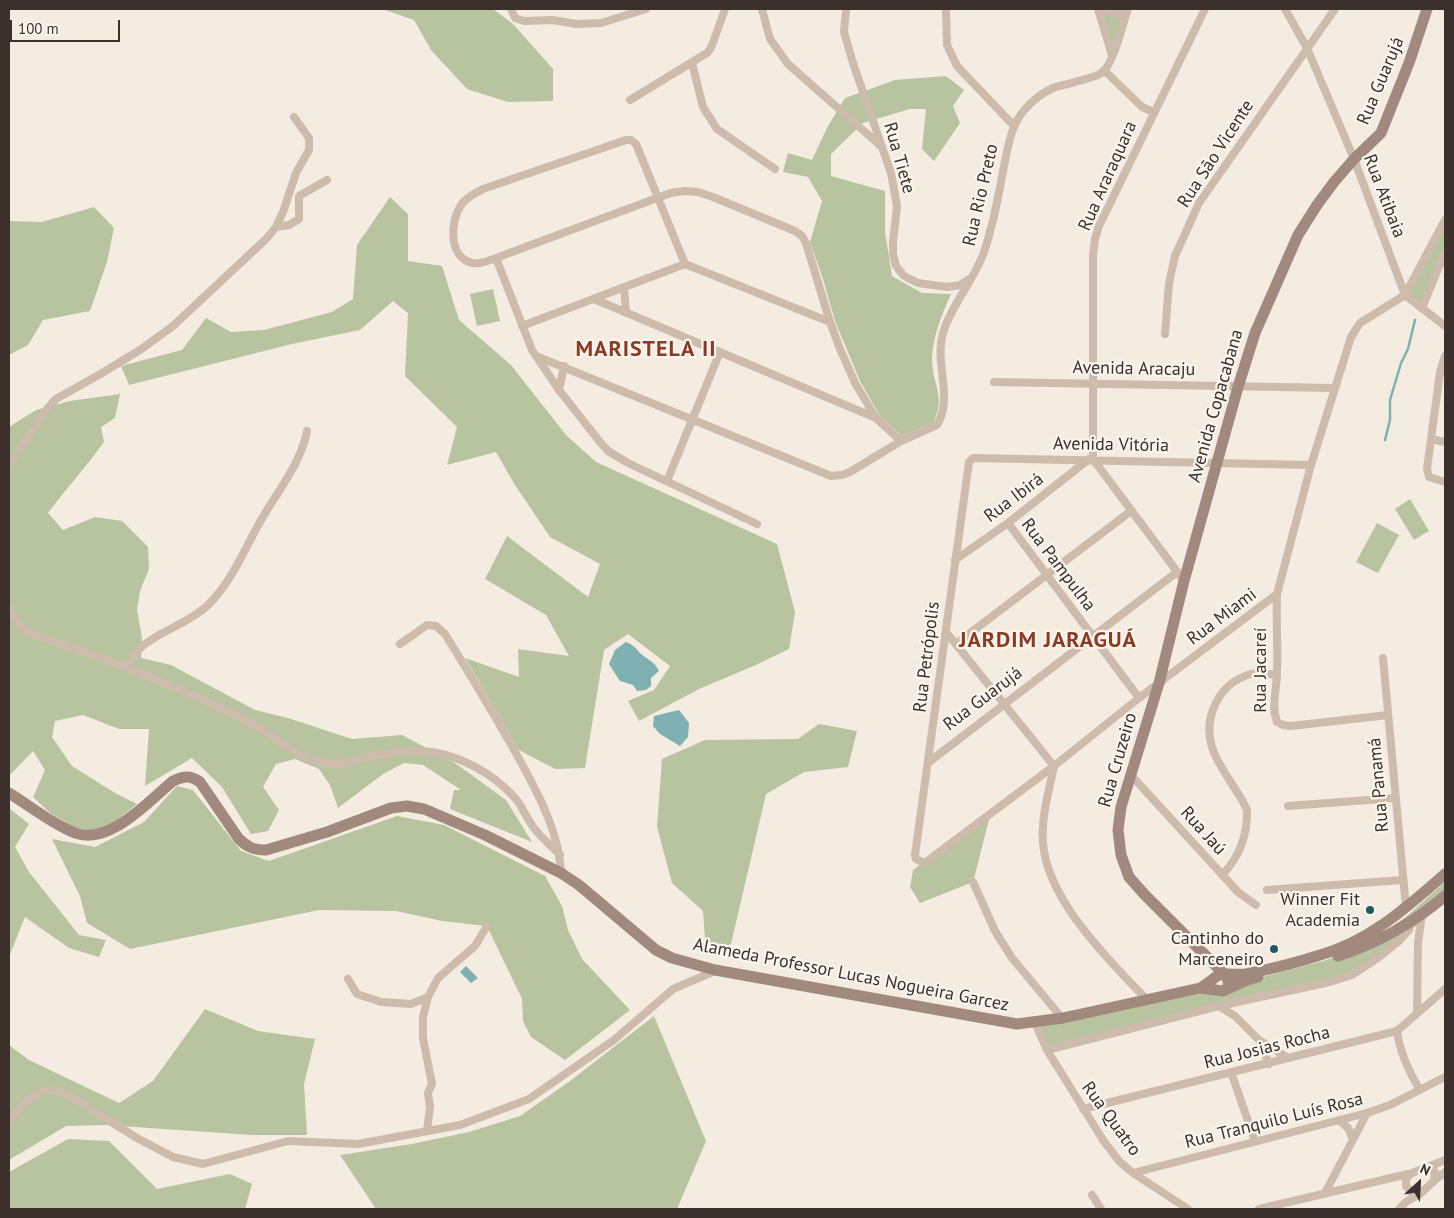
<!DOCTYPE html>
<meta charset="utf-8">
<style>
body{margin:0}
#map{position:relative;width:1454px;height:1218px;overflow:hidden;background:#f4ebe1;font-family:"PT Sans",sans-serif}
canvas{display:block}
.frame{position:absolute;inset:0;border:10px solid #3b302b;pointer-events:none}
.north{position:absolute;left:1394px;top:1158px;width:50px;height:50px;-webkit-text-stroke:4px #fbf5ee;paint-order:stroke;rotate:25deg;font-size:14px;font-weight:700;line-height:20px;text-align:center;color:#3b302b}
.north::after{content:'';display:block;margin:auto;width:18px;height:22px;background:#3b302b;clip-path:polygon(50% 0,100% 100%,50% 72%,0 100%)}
.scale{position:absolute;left:10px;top:20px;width:110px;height:22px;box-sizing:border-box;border:2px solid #3b302b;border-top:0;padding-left:6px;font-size:15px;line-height:18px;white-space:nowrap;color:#3b302b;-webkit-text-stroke:4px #fbf5ee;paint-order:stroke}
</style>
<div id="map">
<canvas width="1454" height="1218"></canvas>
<div class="frame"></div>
<div class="north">N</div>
<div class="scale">100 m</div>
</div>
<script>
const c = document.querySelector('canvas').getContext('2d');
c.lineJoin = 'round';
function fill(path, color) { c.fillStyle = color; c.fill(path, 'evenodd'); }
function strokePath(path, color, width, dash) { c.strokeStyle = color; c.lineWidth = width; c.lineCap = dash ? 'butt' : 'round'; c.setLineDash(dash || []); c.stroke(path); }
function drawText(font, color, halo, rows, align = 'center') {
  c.font = font + ' "PT Sans",sans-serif'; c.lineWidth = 4.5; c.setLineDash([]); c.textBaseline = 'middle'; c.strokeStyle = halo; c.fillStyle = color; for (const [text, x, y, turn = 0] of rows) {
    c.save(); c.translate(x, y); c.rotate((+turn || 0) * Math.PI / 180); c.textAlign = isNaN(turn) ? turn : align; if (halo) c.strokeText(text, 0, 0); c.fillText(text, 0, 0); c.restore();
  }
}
const green = new Path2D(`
 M382 9H493L513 24 553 69V101L508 102 467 89 431 50 414 20Z
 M1099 9 1126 12 1112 54Z
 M946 76 964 90 953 106 960 123 934 161 922 149 926 109H910L863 123 831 154V176L885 191V232L892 276 922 293 951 294C942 314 933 335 932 358 932 386 946 393 934 422L902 436 880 416 860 381 835 321 823 279 810 242 822 201 808 177 783 172 788 153 812 160 827 128 845 98 895 80Z
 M390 197 408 214V261L442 266 459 320 511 365 566 435 596 462 777 544 795 612 789 649 756 665 699 689 639 721 628 701 654 690 670 666 628 634 604 650 585 768 555 769 519 750 465 658 519 677 518 649 569 656 546 615 485 579 507 536 588 597 600 564 550 537 515 485 496 452 447 465 457 427 405 376 408 313 393 301 360 330 292 344 129 385 121 366 182 350 206 318 231 332 264 330 332 312 353 299 357 245Z
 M94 207 114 228 107 262 90 311 43 320 28 345 9 355V221L42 222Z
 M1445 220V253L1422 308 1405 295Z
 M493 289 500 321 477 326 470 294Z
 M120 394 115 418 101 427 104 442C86 467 66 489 48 513L63 530 95 517 122 521 148 547 149 569 140 591 137 610 142 637 141 658 171 665 255 710 288 718 352 739 402 735 455 763 506 800 532 842 450 809 454 790H461L423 765 404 763 383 774 338 808 330 785 319 769 295 759 276 764 263 787 279 810 268 831 251 834 222 787 192 758 145 786 149 729H119L83 715 55 721 52 737 72 766 115 793 137 804 111 825 86 835 49 812 33 797 45 770 33 751 11 774 9 773V427L36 410 70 401Z
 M1410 499 1429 531 1414 540 1395 509Z
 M1377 523 1399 535 1378 573 1356 562Z
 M819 724 857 731 848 767 804 772 766 794 731 944 706 955 703 911 672 883 657 827 662 759 705 740 798 739Z
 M177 786 193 790 241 851 269 861 397 816 444 825 545 876 562 906 568 930 582 959 630 1010 565 1060 531 1037 523 1021 522 999 487 926 442 921 396 911 319 910 130 949 87 923 80 896 52 839 95 847 144 822Z
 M9 808 29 824 15 847 29 872 79 935 106 940 99 957 69 948 25 917 9 957Z
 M991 812 973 882 920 903 910 887 913 870Z
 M1445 882V901L1408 933 1352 974 1047 1047 1037 1024 1236 984 1323 961 1354 950 1380 935 1406 917Z
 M205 1009 258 1031 315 1039 304 1084 307 1135H252L105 1125 66 1126 9 1160V1045L29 1060 119 1103 153 1081Z
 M654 1016 706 1141 677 1209H376L340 1155 412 1144 469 1132 520 1116 570 1081Z
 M68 1139 109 1141 157 1189 230 1174 252 1184 245 1209H9V1172Z`);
const water = new Path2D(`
 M626 642C637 646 636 651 645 657 652 662 655 663 659 671L651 678V686L646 690 637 691 633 685 620 681 609 664 615 650Z
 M679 710 689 723 688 737 680 746 660 734 653 726 654 716Z
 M466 966 478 978 471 983 460 972Z`);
const stream = new Path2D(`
 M1385 440 1390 420V400L1401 363 1408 349 1415 320`);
const street = new Path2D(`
 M511 9 515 18 524 21 553 20 576 24 601 23 646 9
 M762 9 770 39 788 64 882 147
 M846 9 844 32 853 63 891 173 897 206 893 242V254L896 266 904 276 918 283 947 287 960 285 969 279
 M946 9 947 45 957 66 1014 126
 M1098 9 1112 55
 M1103 9C1112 14 1117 15 1127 12
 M1285 9 1307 48 1354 159 1405 295 1445 326
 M692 63 703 107 717 129 775 169
 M1104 70 1142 107 1153 112
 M630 100 707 53 711 48 725 9
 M276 227 289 225 299 219V196L327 180
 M496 258 532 350 559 390 600 442 608 451 628 463 757 524
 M685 264 636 144 631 140H626L483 189C476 193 466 197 461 205 450 222 448 257 472 263 480 265 489 260 496 258L657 198 671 193 684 191 698 192 713 197 795 231 802 236 806 243 830 322 840 349 855 383 876 418 901 441
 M624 287 626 313
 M594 299 876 418
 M1422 308 1445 252
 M522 326 685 264 830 322
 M1165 334 1169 283 1175 256 1199 203 1335 9
 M536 356 831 476 842 475 850 472 901 441 937 425C954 397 934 364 943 333 952 303 974 281 984 252 993 226 998 199 1003 171 1006 157 1008 141 1014 127 1020 111 1037 95 1053 88 1061 85 1070 84 1078 81 1086 79 1096 77 1103 72 1115 60 1122 25 1128 9
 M1445 356 1440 372 1427 469 1429 477 1445 482
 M994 382 1334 388
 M559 390 564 366
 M1431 439 1445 442
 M9 465 47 409 56 399 102 373 140 350 173 326 266 239 276 227 283 212 296 173 309 150V138L294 117
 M1311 465 973 458 969 462 915 855 916 859 924 863 930 859 1054 766 1139 698 1277 594 1311 465 1351 337 1360 323 1405 295 1445 220
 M667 481 720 352
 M1008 523 1139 698
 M955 560 1008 523 1089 459
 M1184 581 1093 459V255L1095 239 1099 226 1205 9
 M1277 594C1276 620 1278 646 1277 672 1277 688 1271 706 1277 722L1283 725 1291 726 1388 715
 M9 608 19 625 31 634C105 658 178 687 248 721 270 732 287 751 309 759 338 771 355 758 383 754 395 753 408 750 420 751 456 752 493 773 516 799 523 808 527 819 534 828 541 838 552 846 560 855
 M946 632 1054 766C1049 791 1041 817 1043 842 1046 899 1109 960 1147 1000
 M957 643 1131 511
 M400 644 427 625 436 626 445 634C468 671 490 708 512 746 533 784 559 828 561 873
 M1383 658 1406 908
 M127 667C130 662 133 656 137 651 157 631 187 625 208 605 231 583 244 550 260 522 276 493 301 464 307 431
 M929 762 1177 572
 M1130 774 1238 892 1256 905
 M1288 806 1395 798
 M1222 875C1239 858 1248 834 1247 810 1238 789 1221 772 1213 750 1202 719 1218 683 1251 674 1259 672 1269 674 1277 675
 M973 882 995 931 1012 958 1062 1018
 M1267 890 1402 880
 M348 979 357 994 381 1002 411 1004 428 997
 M1219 1006 1235 1016 1259 1040 1288 1058
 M1417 1012 1418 943 1422 914
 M1035 1023 1047 1050 1103 1140 1119 1161 1133 1173 1188 1209
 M1397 1031C1400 1053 1409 1072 1420 1090
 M1259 1040 1269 1064
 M1047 1050 1219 1006 1330 982 1352 975 1378 958 1398 942 1409 930 1411 921
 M1231 1072 1255 1141
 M1083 1109 1397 1031 1445 989
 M1339 1120 1348 1128 1353 1139
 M9 1122 25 1102 39 1092 52 1090 66 1094 137 1138 173 1157 203 1164 288 1141 358 1144 460 1125 529 1099 614 1040 673 989 715 971
 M427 1131 430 1107 428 1093 432 1084 423 1038V1017L428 997 438 978 475 946 487 926
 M1428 1167 1435 1172 1434 1181 1420 1194 1411 1192 1406 1186C1404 1172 1417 1172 1428 1167Z
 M1428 1167 1445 1160
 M1133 1173 1367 1113 1390 1105 1445 1077
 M1434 1181 1445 1172
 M1325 1193 1367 1113
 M1092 1195 1101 1209
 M1259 1209 1408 1174
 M1399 1209 1406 1202 1419 1194`);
const secondary = new Path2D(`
 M9 793C30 806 52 824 75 833 109 846 149 801 173 781 184 776 190 775 200 782L239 839C247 847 254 850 266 850L327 832 391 808 407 806 424 809 485 835 561 873 579 885 656 950 672 958 715 970 1017 1024 1063 1018 1200 988C1206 985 1215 977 1219 975 1227 973 1237 975 1246 974 1271 969 1296 963 1320 955 1370 941 1407 907 1445 874
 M1338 956C1376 944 1415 922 1445 896
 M1200 988 1223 991 1247 980 1258 977
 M1227 988 1229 982 1225 975 1144 894 1129 877 1121 855 1118 830 1121 807 1159 683 1184 581 1238 387 1255 333 1298 235 1317 205 1334 182 1354 159 1381 133 1409 63 1427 9`);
const markers = [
 [1370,910,5,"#1f5a5e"],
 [1274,949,5,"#1f5a5e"]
];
const streetNames = [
 ["Rua Guarujá",1381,81,-67],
 ["Rua São Vicente",1216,154,-57],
 ["Rua Tiete",899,158,74],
 ["Rua Araraquara",1108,176,-66],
 ["Rua Rio Preto",981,195,-77],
 ["Rua Atibaia",1384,196,69],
 ["Avenida Aracaju",1134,369,1],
 ["Avenida Copacabana",1216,406,-74],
 ["Avenida Vitória",1111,445,1],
 ["Rua Ibirá",1014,498,-37],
 ["Rua Pampulha",1058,565,53],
 ["Rua Miami",1222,617,-37],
 ["Rua Petrópolis",927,657,-83],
 ["Rua Jacareí",1261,670,-90],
 ["Rua Guarujá",983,699,-37],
 ["Rua Cruzeiro",1118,760,-74],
 ["Rua Panamá",1379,785,-95],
 ["Rua Jaú",1203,831,48],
 ["Alameda Professor Lucas Nogueira Garcez",851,975,11],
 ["Rua Josias Rocha",1267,1048,-14],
 ["Rua Quatro",1111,1119,54],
 ["Rua Tranquilo Luís Rosa",1274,1121,-14]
];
const poiNames = [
 ["Winner Fit",1360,900],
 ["Academia",1360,921],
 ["Cantinho do",1264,939],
 ["Marceneiro",1264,960]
];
const districtNames = [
 ["MARISTELA II",646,350],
 ["JARDIM JARAGUÁ",1048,641]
];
fill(green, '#b8c4a0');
fill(water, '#7fb0b2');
strokePath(stream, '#7fb0b2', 2.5);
strokePath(street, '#cdbbac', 8);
strokePath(secondary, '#a18a7d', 11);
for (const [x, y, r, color] of markers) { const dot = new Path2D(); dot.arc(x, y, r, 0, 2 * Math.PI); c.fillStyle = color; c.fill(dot); strokePath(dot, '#fbf5ee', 2); }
drawText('18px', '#3b302b', '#fbf5ee', streetNames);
drawText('18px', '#3b302b', '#fbf5ee', poiNames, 'right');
c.letterSpacing = '1px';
drawText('bold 22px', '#8c3b22', '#fbf5ee', districtNames);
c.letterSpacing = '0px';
</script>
